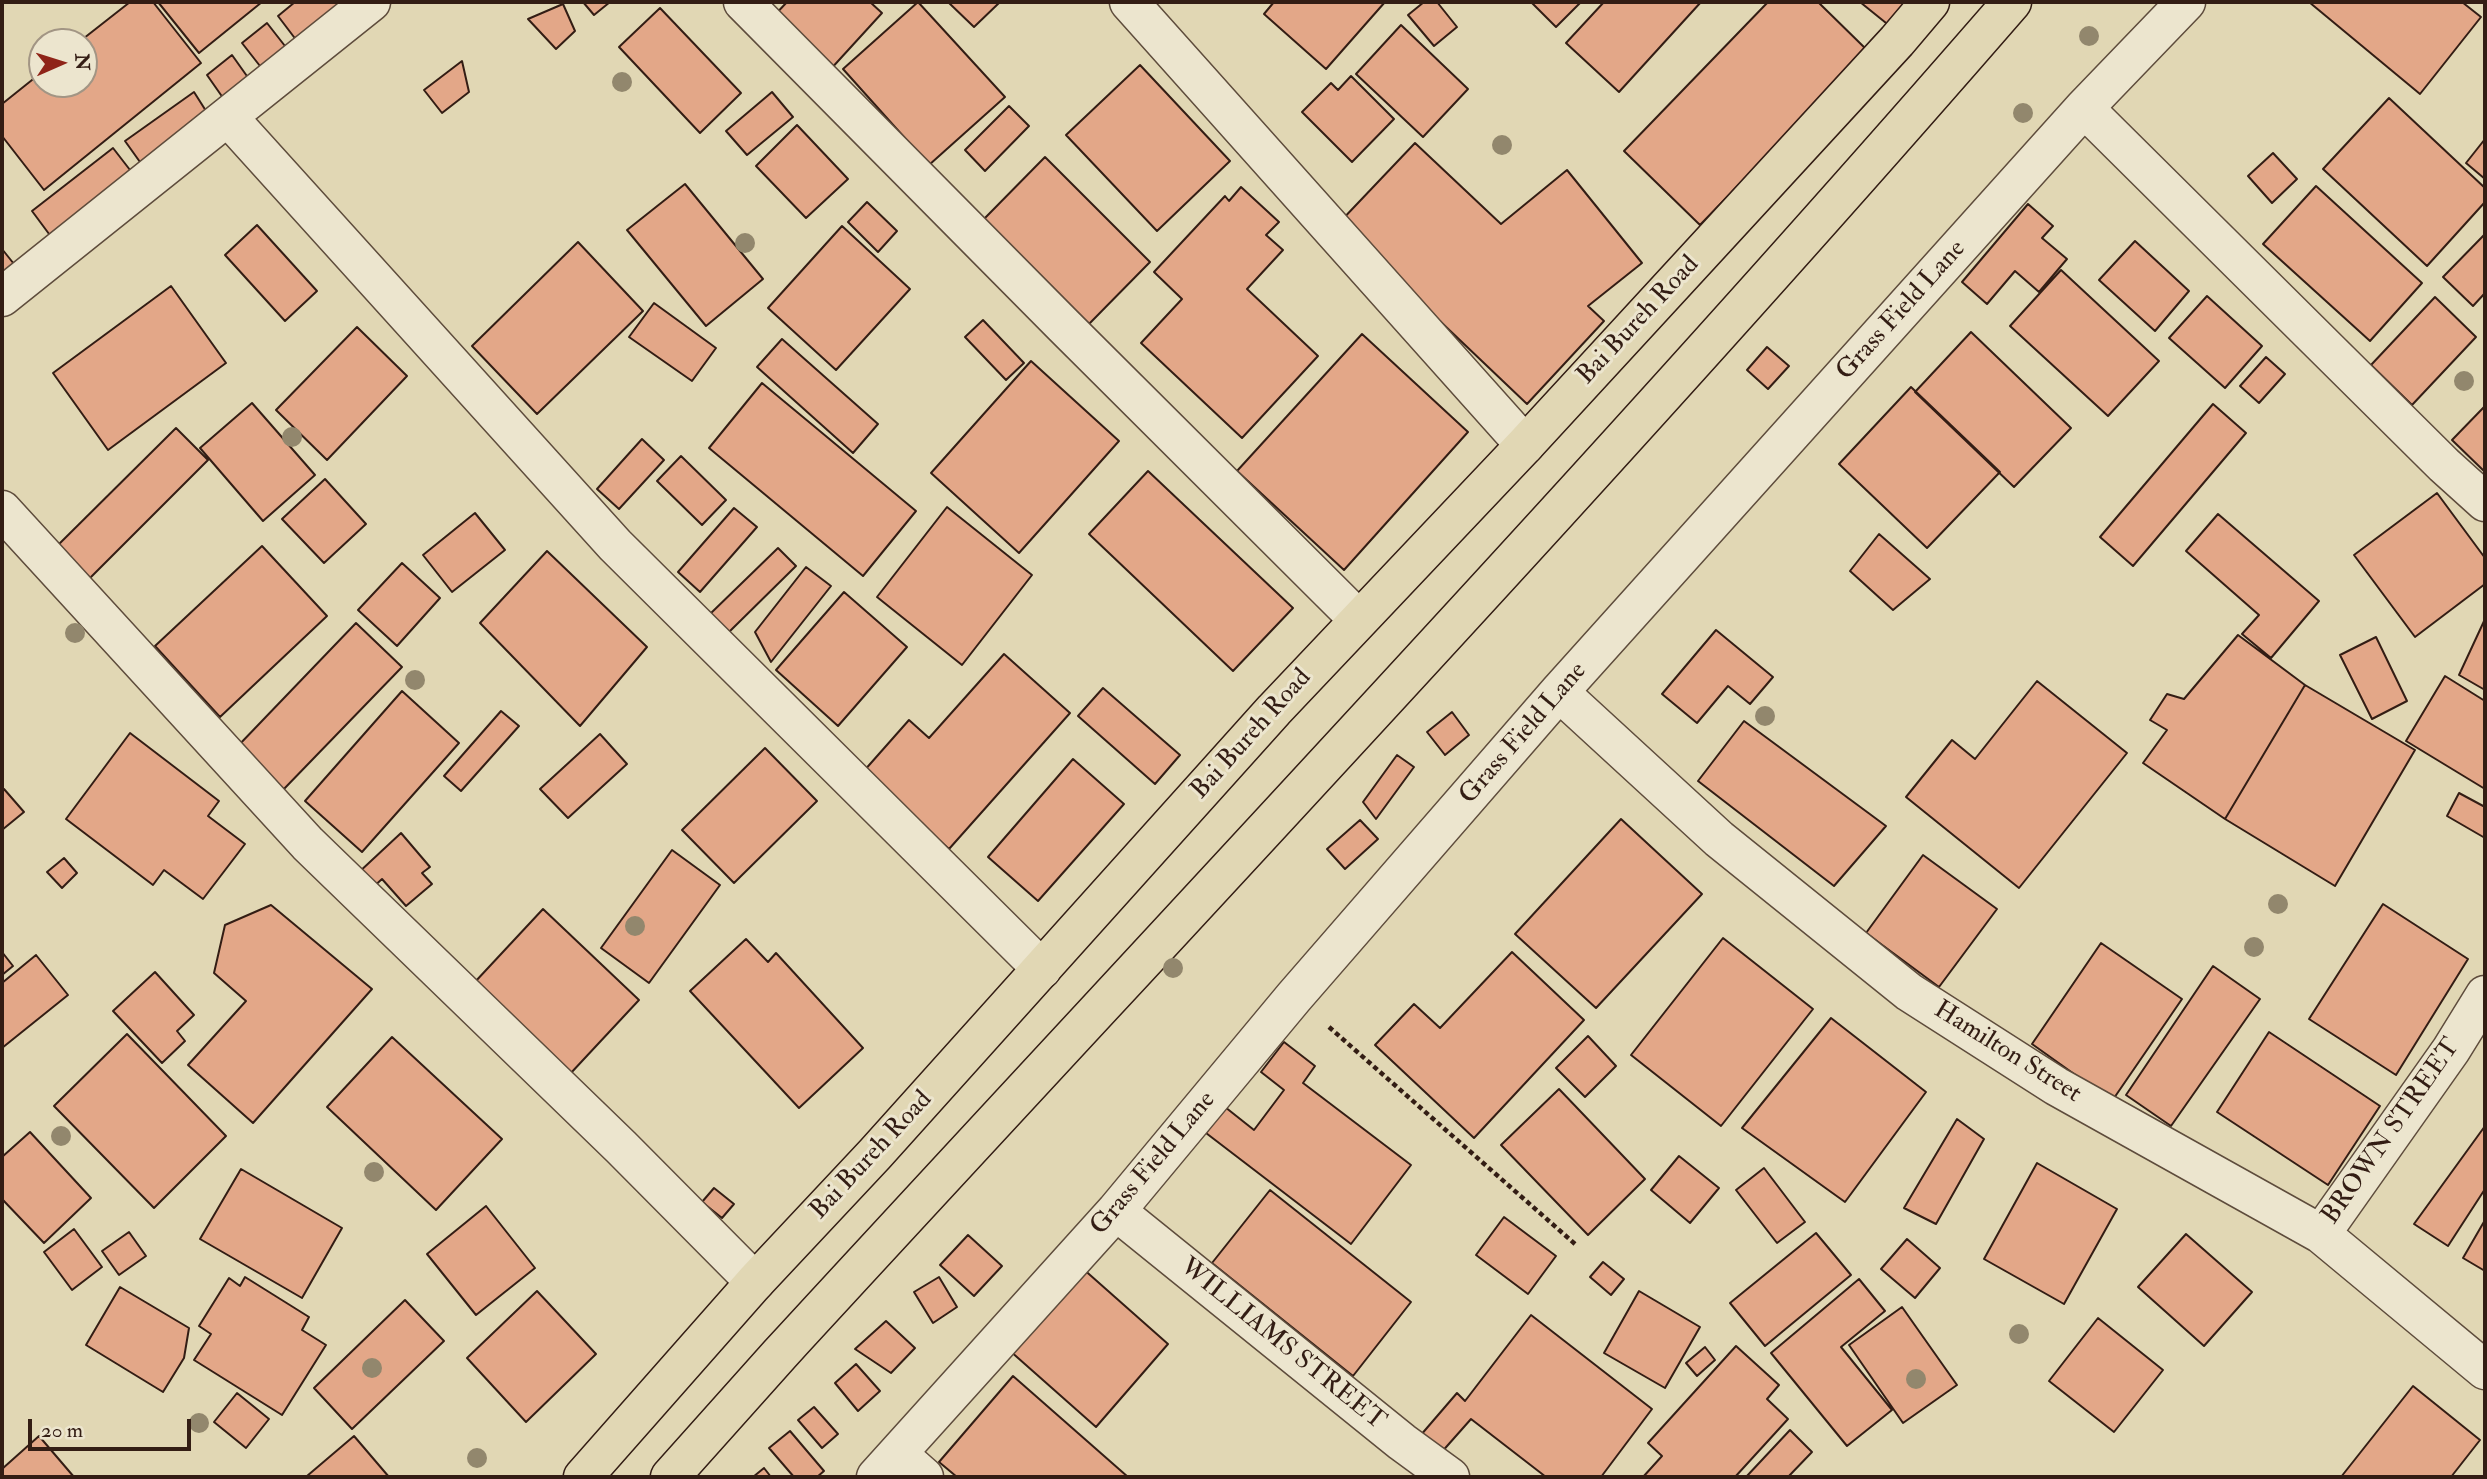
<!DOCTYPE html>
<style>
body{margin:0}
#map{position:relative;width:2487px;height:1479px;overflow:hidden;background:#e1d7b4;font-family:"IM FELL Double Pica",serif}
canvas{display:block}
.frame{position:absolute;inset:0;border:4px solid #331d14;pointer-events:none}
.north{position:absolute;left:28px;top:28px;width:70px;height:70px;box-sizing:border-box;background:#ece5ce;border:2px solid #a29584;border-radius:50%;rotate:87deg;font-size:19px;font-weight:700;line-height:28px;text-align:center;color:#331d14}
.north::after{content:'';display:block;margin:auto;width:24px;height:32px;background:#8f2418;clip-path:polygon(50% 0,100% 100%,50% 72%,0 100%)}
.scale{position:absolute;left:28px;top:1419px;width:163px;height:32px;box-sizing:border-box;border:4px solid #331d14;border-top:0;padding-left:9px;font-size:21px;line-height:24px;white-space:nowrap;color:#331d14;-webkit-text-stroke:5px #ece5ce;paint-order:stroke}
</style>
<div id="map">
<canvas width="2487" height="1479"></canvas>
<div class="frame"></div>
<div class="north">N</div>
<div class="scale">20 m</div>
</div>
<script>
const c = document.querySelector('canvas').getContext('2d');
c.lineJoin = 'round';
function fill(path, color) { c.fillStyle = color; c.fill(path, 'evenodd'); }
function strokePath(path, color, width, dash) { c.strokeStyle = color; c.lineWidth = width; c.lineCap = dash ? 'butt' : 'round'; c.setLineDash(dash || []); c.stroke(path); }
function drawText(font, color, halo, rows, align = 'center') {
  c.font = font + ' "IM FELL Double Pica",serif'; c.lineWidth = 6; c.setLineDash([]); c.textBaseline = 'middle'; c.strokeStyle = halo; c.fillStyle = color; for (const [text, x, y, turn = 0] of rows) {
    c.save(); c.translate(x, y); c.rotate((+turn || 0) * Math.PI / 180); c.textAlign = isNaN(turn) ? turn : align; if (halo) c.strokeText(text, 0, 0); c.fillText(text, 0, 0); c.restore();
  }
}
const building = new Path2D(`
 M130 2H153L201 63 44 190 2 136V104L42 72V84H84V42H79Z
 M158 2H262L199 53Z
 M295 2H344L300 45 278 16Z
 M583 2H610L594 15Z
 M787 2H870L882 13 829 71 772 18Z
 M918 2 1005 97 929 165 843 69Z
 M948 2H1000L974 27Z
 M1274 2H1385L1326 69 1264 14Z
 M1424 2H1437L1457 27 1434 46 1408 15Z
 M1531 2H1581L1556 27Z
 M1604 2H1701L1619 92 1566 43Z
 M1768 2H1818L1868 51 1700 225 1624 151Z
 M1860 2H1910L1891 27Z
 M2309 2H2462L2481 17 2420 94Z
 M563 4 575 31 556 49 528 19Z
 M660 8 741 93 700 133 619 47Z
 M267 23 292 55 267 75 242 43Z
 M1401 25 1468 89 1423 137 1356 74Z
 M232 55 254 86 228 105 207 75Z
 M462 61 469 92 442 113 424 90Z
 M1140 65 1230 161 1157 231 1066 135Z
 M1351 76 1394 119 1352 162 1302 112 1331 83 1338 90Z
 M194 92 213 122 145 169 125 141Z
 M772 92 793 117 747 155 726 131Z
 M2389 98 2485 188V202L2427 266 2323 169Z
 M1009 106 1029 126 985 171 965 150Z
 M797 125 848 179 806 218 756 166Z
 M2485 139V179L2466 163Z
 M1415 143 1501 224 1567 170 1642 263 1588 306 1604 321 1527 404 1338 224Z
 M113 148 137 179 55 242 32 211Z
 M2273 153 2297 179 2272 203 2248 176Z
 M1045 157 1150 262 1089 324 984 219Z
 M685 184 763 279 706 326 627 230Z
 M2316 186 2422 283 2370 341 2263 244Z
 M1241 187 1279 222 1266 235 1283 250 1247 289 1318 356 1242 438 1141 343 1182 299 1154 272 1225 196 1229 201Z
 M867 202 897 231 878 252 848 222Z
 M2028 204 2053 226 2042 238 2067 259 2039 292 2015 271 1987 304 1962 282Z
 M257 225 317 291 285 321 225 255Z
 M842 226 910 289 836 370 768 308Z
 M2485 234V293L2473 306 2443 277Z
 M2135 241 2189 291 2155 331 2099 280Z
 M578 242 643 311 537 414 472 346Z
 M2 249 18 269 2 281Z
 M2061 270 2159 361 2108 416 2010 326Z
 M171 286 226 363 108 450 53 373Z
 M2207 296 2262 346 2225 388 2169 338Z
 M2435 297 2476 337 2412 405 2371 365Z
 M654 303 716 348 692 381 629 337Z
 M983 320 1024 363 1006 380 965 337Z
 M357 327 407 376 327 460 276 410Z
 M1971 332 2071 428 2014 487 1915 392Z
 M1362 334 1468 432 1344 570 1237 471Z
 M782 339 878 424 853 453 757 367Z
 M1767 347 1789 366 1768 389 1747 370Z
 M2266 357 2285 374 2259 403 2240 386Z
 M1031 361 1119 441 1019 553 931 473Z
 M762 383 916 511 863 576 709 448Z
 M1911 387 2000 472 1927 548 1839 464Z
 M252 403 315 475 263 521 200 448Z
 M2213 404 2246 433 2133 566 2100 537Z
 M2485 406V472L2452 440Z
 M176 428 208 460 82 586 50 553Z
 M642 439 664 460 619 509 597 489Z
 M681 456 726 500 702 525 657 481Z
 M1148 471 1293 608 1233 671 1089 534Z
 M325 479 366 524 324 563 282 519Z
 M2437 493 2485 558V584L2415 637 2354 555Z
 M947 507 1032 575 962 665 877 597Z
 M734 508 757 527 700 592 678 572Z
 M475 513 505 550 452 592 423 555Z
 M2218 514 2319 601 2271 658 2242 634 2259 615 2186 551Z
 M1879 534 1930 579 1893 610 1850 571Z
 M262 546 327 616 220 717 155 646Z
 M778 548 796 566 728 633 709 615Z
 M547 551 647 647 580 726 480 623Z
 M402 563 440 598 397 646 358 610Z
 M806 567 831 586 771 662 755 632Z
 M844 592 907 647 838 726 776 670Z
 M2485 619V690L2459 675Z
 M356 623 402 667 282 791 237 747Z
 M1716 630 1773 677 1750 704 1728 686 1697 723 1662 694Z
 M2238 635 2305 685 2225 819 2143 763 2167 730 2150 720 2167 694 2184 699Z
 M2376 637 2407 701 2372 719 2340 655Z
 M1004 654 1070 713 949 849 863 772 909 720 929 738Z
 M2445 676 2485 701V789L2406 741Z
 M2037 681 2127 753 2019 888 1906 797 1952 740 1975 759Z
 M2305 685 2415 750 2335 886 2225 819Z
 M1103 688 1180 755 1155 784 1078 716Z
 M402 691 459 743 362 852 305 801Z
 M501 711 519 726 461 791 444 776Z
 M1452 712 1469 735 1445 755 1427 732Z
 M1744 721 1886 826 1834 886 1698 781Z
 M130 733 219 801 208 816 245 844 203 899 164 870 153 885 66 819Z
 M600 734 627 764 568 818 540 789Z
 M765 748 817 801 734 883 682 830Z
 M1397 755 1414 767 1376 819 1363 802Z
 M1073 759 1124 804 1038 901 988 857Z
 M4 789 24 812 2 830V791Z
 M2459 793 2485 807V838L2447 816Z
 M1621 819 1702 894 1596 1008 1515 934Z
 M1360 820 1378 839 1345 869 1327 849Z
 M401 833 430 867 422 873 432 884 406 906 382 879 370 890 357 874Z
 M672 850 720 885 649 983 601 948Z
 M1923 855 1997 909 1939 987 1866 933Z
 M64 858 77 873 62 888 47 872Z
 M2383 904 2468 959 2396 1075 2309 1019Z
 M271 905 372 989 253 1123 188 1065 246 1001 214 973 225 925Z
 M543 909 639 1000 570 1074 474 983Z
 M1723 938 1813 1009 1721 1126 1631 1055Z
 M746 939 768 962 776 953 863 1048 799 1108 690 991Z
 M2101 943 2182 999 2112 1101 2032 1044Z
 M2 952 13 966 2 975Z
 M1512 952 1584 1020 1474 1138 1375 1045 1414 1004 1440 1028Z
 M36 955 68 995 2 1048V983Z
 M2213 966 2260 999 2171 1126 2126 1095Z
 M155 972 194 1015 177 1031 185 1041 162 1063 113 1011Z
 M1831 1018 1926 1092 1845 1202 1742 1128Z
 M2269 1032 2380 1106 2328 1185 2217 1112Z
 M127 1034 226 1136 154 1208 54 1106Z
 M1588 1036 1616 1066 1585 1097 1556 1068Z
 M392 1037 502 1139 436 1210 327 1107Z
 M1284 1042 1315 1066 1303 1083 1411 1165 1351 1244 1206 1133 1225 1107 1254 1130 1284 1090 1261 1072Z
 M1559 1089 1645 1179 1588 1235 1501 1145Z
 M1957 1119 1984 1139 1936 1224 1904 1208Z
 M2485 1126V1189L2448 1246 2414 1224Z
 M30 1132 91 1198 44 1243 2 1199V1157Z
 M1679 1156 1719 1188 1690 1223 1651 1190Z
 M2037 1163 2117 1209 2064 1304 1984 1259Z
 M1764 1168 1805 1222 1777 1243 1736 1190Z
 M241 1169 342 1228 302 1298 200 1239Z
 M714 1188 734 1204 722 1218 702 1202Z
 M1270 1190 1411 1302 1353 1376 1212 1263Z
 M486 1206 535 1268 476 1315 427 1254Z
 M1504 1217 1556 1256 1528 1294 1476 1255Z
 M2485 1220V1271L2463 1258Z
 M74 1229 102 1267 72 1290 44 1252Z
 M129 1232 146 1256 119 1275 102 1251Z
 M1816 1233 1851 1275 1765 1346 1730 1303Z
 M2186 1234 2252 1292 2204 1346 2138 1287Z
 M968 1235 1002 1266 974 1296 940 1265Z
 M1907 1239 1940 1268 1915 1298 1881 1269Z
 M1603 1262 1624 1279 1611 1295 1590 1277Z
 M1081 1267 1168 1344 1096 1427 1009 1350Z
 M245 1277 309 1317 302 1330 326 1345 282 1415 194 1360 211 1334 199 1326 229 1278 240 1286Z
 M939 1277 957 1307 933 1323 914 1292Z
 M1859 1279 1885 1311 1841 1347 1892 1410 1847 1446 1771 1353Z
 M120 1287 189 1328 184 1358 163 1392 86 1345Z
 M537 1291 596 1354 526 1422 467 1358Z
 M1639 1291 1700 1327 1665 1388 1604 1353Z
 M405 1300 444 1341 352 1429 314 1388Z
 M1902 1307 1957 1385 1903 1423 1849 1345Z
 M1531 1315 1652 1409 1601 1477H1546L1471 1419 1440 1454 1420 1436 1457 1393 1465 1401Z
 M2098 1318 2163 1370 2114 1432 2049 1381Z
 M886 1321 915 1348 891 1373 855 1349Z
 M1736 1346 1779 1385 1767 1399 1788 1419 1735 1477H1643L1662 1456 1648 1443Z
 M1705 1347 1715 1360 1697 1376 1686 1363Z
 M856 1364 880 1391 858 1411 835 1383Z
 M1013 1376 1128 1477H957L939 1462Z
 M2413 1386 2480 1440 2451 1477H2341Z
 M237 1393 269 1419 246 1448 214 1422Z
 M814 1407 838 1434 822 1448 798 1420Z
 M1790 1430 1812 1452 1788 1477H1746Z
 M790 1431 824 1471 817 1477H794L769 1448Z
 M39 1436 74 1477H2V1469Z
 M354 1436 389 1477H308L307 1476Z
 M764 1468 771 1477H753Z`);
const path = new Path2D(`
 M1329 1027 1575 1244`);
const minor = new Path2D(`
 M743 2 1063 325 1358 619
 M1129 2 1525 445
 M2084 108 2444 465 2485 502
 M228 117 615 545 1042 969
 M2 297 371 2
 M2 510 308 844 621 1147 755 1282
 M1559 692 1719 839 1909 992 2056 1086 2321 1234 2485 1370
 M1116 1211 1402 1442 1450 1477
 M2321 1234 2451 1050 2485 995
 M898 1454 924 1477
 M876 1477 1116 1211 1294 997 1559 692 2084 108 2186 2`);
const highway = new Path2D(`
 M583 1477 755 1282 875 1154 1274 710 1525 445 1897 41 1930 2
 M670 1477 779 1355C1192 906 1612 463 2012 2`);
const trees = [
 [2089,36],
 [622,82],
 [2023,113],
 [1502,145],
 [745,243],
 [2464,381],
 [292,437],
 [75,633],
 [415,680],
 [1765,716],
 [2278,904],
 [635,926],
 [2254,947],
 [1173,968],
 [61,1136],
 [374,1172],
 [2019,1334],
 [372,1368],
 [1916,1379],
 [199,1423],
 [477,1458]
];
const streetNames = [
 ["Grass Field Lane",1902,311,-48],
 ["Bai Bureh Road",1639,321,-47],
 ["Grass Field Lane",1524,734,-49],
 ["Bai Bureh Road",1252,735,-48],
 ["Hamilton Street",2007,1053,32],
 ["BROWN STREET",2392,1132,-55],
 ["Bai Bureh Road",872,1156,-47],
 ["Grass Field Lane",1154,1164,-50],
 ["WILLIAMS STREET",1282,1345,39]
];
fill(building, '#e3a788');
strokePath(building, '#331d14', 2);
strokePath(minor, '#5e4c3c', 41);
strokePath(highway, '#331d14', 41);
strokePath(path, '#331d14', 4.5, [5, 3.5]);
strokePath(minor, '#ece5ce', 38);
strokePath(highway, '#e1d7b4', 38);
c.fillStyle = '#92876d';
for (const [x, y] of trees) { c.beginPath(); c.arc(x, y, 10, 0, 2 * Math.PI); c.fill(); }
drawText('26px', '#331d14', '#ece5ce', streetNames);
</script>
